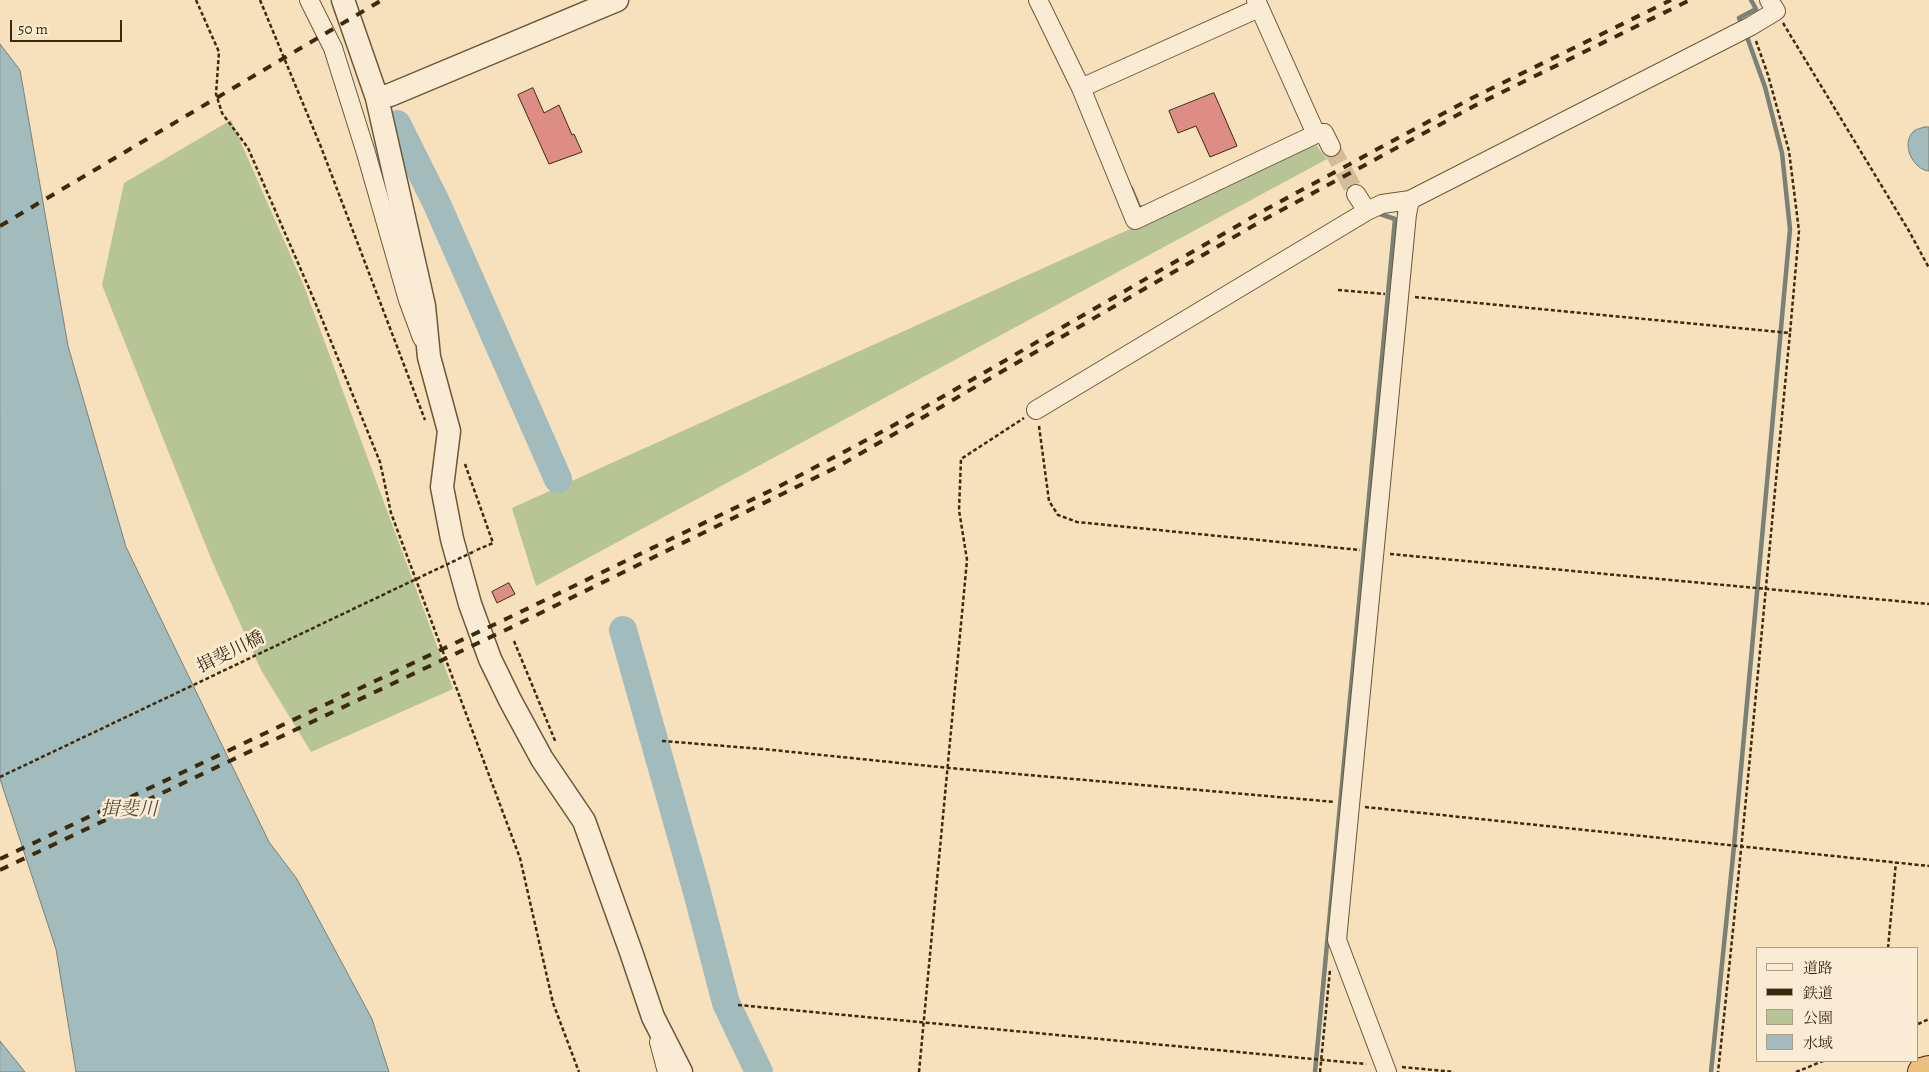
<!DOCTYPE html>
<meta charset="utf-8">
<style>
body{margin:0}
#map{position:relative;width:1929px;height:1072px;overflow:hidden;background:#f7e1bd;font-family:Alegreya,"Noto Serif JP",serif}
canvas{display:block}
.legend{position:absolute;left:1756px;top:947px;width:162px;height:115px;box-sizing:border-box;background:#faecd4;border:1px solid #ae9e84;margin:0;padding:6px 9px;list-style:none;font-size:15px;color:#3d2a0d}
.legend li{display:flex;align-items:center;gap:10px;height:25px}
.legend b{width:25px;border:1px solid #ae9e84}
.scale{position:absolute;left:10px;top:20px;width:112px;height:22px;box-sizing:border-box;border:2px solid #3d2a0d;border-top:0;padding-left:6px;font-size:15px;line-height:18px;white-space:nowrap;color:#3d2a0d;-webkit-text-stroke:4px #faecd4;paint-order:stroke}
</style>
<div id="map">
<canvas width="1929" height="1072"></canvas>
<ul class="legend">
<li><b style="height:6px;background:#faecd4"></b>道路</li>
<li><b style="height:6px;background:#3d2a0d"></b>鉄道</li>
<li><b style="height:14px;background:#b6c496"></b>公園</li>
<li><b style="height:14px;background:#a2bbbc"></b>水域</li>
</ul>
<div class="scale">50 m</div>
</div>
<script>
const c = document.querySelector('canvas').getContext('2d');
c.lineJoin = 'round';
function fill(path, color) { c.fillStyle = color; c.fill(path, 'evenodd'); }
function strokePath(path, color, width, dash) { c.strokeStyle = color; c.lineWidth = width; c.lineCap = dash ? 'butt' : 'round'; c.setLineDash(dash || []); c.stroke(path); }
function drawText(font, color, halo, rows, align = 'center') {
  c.font = font + ' Alegreya,"Noto Serif JP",serif'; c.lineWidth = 5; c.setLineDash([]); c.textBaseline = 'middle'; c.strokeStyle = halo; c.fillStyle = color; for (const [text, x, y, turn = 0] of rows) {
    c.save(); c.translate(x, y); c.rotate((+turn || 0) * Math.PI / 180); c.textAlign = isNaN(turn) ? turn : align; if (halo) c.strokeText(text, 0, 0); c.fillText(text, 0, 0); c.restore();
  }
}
const green = new Path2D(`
 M231 120 304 286 453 689 311 752 261 670 212 561 102 285 124 183Z
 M1316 145 1327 159 536 586 512 508Z`);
const water = new Path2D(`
 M0 44 20 70 68 346 126 547 269 842 297 879 372 1019 389 1072H76L56 949 0 779Z
 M1925 127H1929V171C1913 170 1900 143 1914 131 1917 129 1921 128 1925 127Z
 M0 1041 25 1072H0Z`);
const stream = new Path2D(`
 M1742 24 1739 18 1756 9 1751 0
 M1131 188 1139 207 1146 209
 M1315 1072 1395 219 1377 213
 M1711 1072 1734 846 1790 229 1782 153 1765 87 1747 37`);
const river = new Path2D(`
 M397 124 436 202 558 479
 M623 630 697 892 726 1003 759 1072`);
const building = new Path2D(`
 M533 88 544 113 559 105 572 135 574 134 582 152 549 164 518 95Z
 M1214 93 1237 146 1210 157 1196 126 1178 133 1169 111Z
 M509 583 515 594 497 603 492 592Z`);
const minorTunnel = new Path2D(`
 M1331 147 1356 194`);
const path = new Path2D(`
 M196 0 219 52 216 94 222 113 248 148 315 302 380 462 391 513 520 858 553 1003 579 1072
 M260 0 321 147 425 420
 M1783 23 1909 231 1929 268
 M1756 41 1768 75 1789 151 1799 231 1790 333
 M1338 290 1385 294
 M1415 297 1790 333C1766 580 1745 826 1718 1072
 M1039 426 1049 501 1058 515 1077 522 1360 550
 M465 464 493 543 474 551
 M1390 554 1929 604
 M514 641 556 743
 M662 741 763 749 949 768 1335 802
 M1365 807 1929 866
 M1888 948 1896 862
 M738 1005 1366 1064
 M1918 1024 1929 1019
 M1402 1067 1454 1072
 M919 1072 967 560 959 510 961 459 1024 418
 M1320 1072 1330 970
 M1796 1072 1823 1061`);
const minor = new Path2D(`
 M309 0 333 48 366 153 408 300 422 338
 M1038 0 1081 88 1135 220 1316 134 1324 133 1331 147
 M1256 0 1316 134
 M1081 88 1259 8
 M1356 194 1367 211 1382 204 1410 200 1751 26 1776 11 1769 0
 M1036 410 1367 211
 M659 1042 667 1072
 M1387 1072 1337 940 1407 214 1410 200`);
const tertiary = new Path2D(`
 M343 0 377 98 424 306 429 357 449 431 442 487 452 539 470 604 490 659 510 700 542 759 584 821 631 952 653 1017 681 1072
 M377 98 390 95 617 0`);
const trunk = new Path2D(`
 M1922 1072 1929 1070`);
const rail = new Path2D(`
 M0 226 382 0
 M0 859 508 618 776 488 887 429 1261 212 1472 98 1671 0
 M0 870 514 626 839 466 1265 219 1476 105 1690 0`);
const pathBridge = new Path2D(`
 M0 777 473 552`);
const streetNames = [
 ["揖斐川橋",231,653,-26]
];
const waterNames = [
 ["揖斐川",129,810]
];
fill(green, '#b6c496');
fill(water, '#a2bbbc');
strokePath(water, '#7a8176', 1);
strokePath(stream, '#7a8176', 4.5);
strokePath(river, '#a2bbbc', 28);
fill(building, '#de8d86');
strokePath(building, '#3d2a0d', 1);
strokePath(minorTunnel, '#d2bc9a', 18, [18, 9]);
strokePath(minor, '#6c5839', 20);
strokePath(tertiary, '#6c5839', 25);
strokePath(trunk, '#3d2a0d', 30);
strokePath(path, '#3d2a0d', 2.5, [4, 2.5]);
strokePath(minor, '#faecd4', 18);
strokePath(tertiary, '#faecd4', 22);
strokePath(trunk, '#ecc07e', 28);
strokePath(rail, '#3d2a0d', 4, [9, 9]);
strokePath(pathBridge, '#3d2a0d', 2.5, [4, 2.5]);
drawText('18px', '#3d2a0d', '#faecd4', streetNames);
drawText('italic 19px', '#564e39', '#faecd4', waterNames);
</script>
